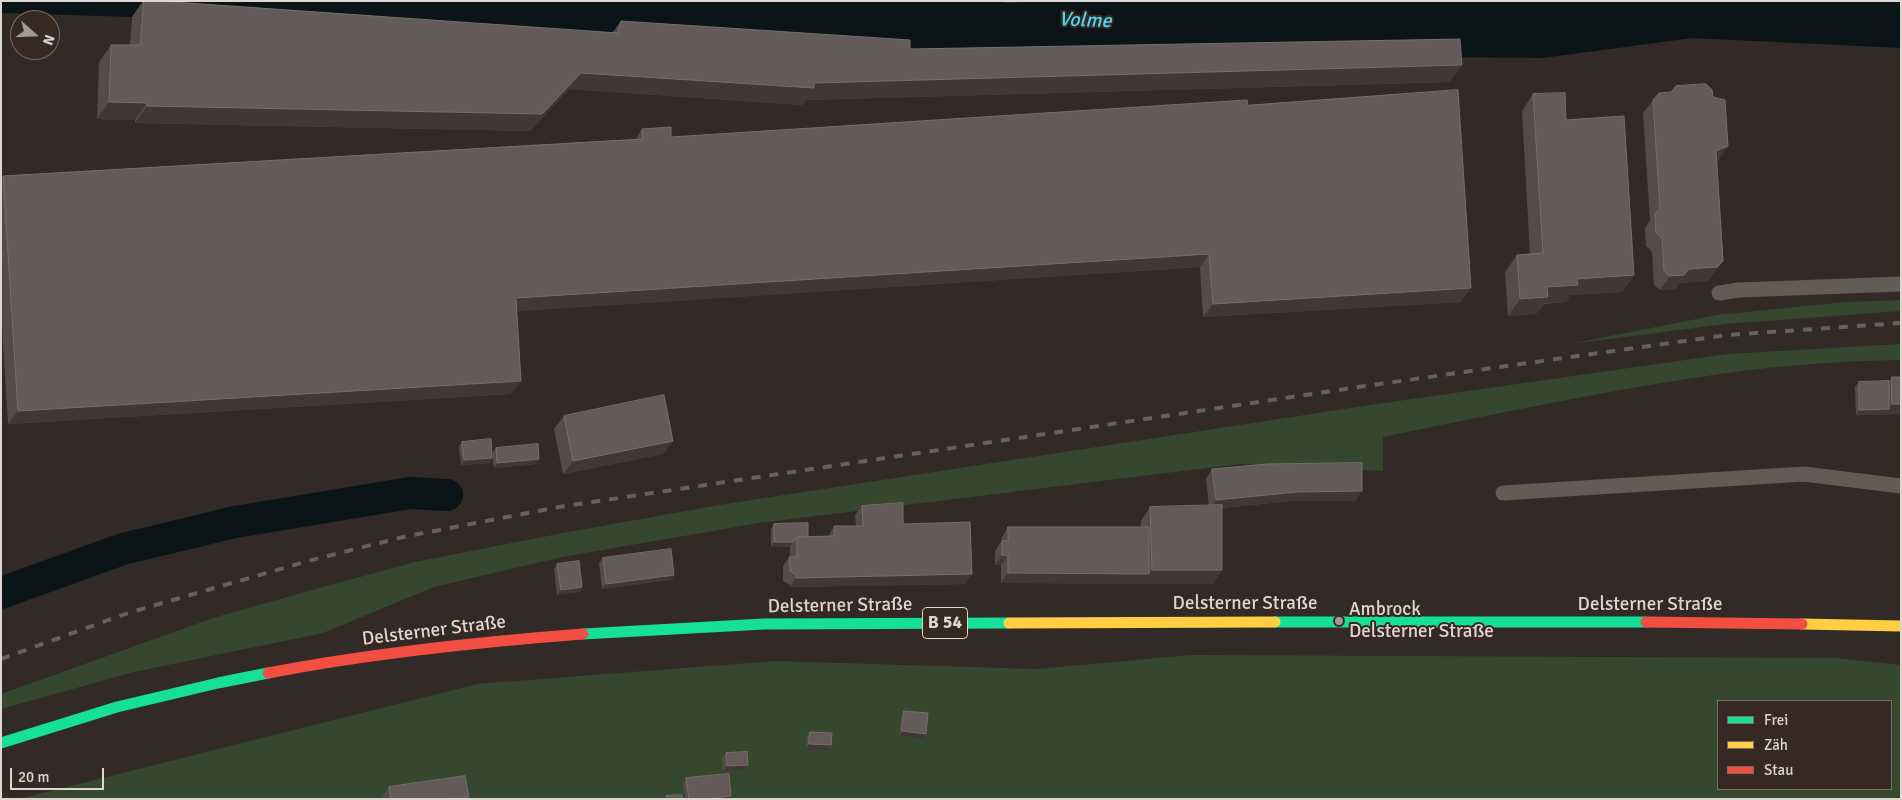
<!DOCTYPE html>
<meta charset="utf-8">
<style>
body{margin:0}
#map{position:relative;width:1902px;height:800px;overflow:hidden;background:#322a27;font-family:Signika,sans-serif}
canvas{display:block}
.frame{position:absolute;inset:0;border:2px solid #dfd6d1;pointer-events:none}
.legend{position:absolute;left:1717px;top:700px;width:175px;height:90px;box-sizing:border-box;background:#372922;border:1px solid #7a6e68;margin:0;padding:6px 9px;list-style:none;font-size:15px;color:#dfd6d1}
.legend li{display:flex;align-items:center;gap:10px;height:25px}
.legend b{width:25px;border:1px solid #7a6e68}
.north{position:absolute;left:10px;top:10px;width:50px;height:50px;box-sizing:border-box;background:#372922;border:1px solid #7a6e68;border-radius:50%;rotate:110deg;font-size:14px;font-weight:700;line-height:20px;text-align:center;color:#dfd6d1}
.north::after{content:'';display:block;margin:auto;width:18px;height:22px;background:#a29a96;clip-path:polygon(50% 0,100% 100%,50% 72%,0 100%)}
.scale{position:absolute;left:10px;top:768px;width:94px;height:22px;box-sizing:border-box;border:2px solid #dfd6d1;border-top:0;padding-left:6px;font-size:15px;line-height:18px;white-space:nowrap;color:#dfd6d1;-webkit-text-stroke:4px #372922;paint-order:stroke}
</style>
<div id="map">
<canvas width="1902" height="800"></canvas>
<div class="frame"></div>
<ul class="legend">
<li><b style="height:6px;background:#16e098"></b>Frei</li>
<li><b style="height:6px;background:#ffcf43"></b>Zäh</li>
<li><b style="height:6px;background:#f24e42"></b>Stau</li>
</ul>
<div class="north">N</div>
<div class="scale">20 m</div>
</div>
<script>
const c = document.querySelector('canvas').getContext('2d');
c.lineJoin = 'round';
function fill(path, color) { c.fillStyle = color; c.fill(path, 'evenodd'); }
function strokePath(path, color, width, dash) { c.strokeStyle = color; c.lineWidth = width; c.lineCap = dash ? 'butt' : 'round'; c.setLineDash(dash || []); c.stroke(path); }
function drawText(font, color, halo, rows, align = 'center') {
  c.font = font + ' Signika,sans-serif'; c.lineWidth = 4; c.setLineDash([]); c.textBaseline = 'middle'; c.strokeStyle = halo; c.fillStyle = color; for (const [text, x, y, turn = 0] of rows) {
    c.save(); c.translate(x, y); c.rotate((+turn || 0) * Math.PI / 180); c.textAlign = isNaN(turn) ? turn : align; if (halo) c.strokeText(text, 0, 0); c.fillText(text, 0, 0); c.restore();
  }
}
const green = new Path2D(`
 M1901 300V311L1726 324 1570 344 1717 315 1846 302Z
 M1901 344V360C1843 361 1784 365 1727 373 1611 389 1497 414 1383 437V471L1240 464 759 523 562 557 434 587 323 633 134 672 1 709V694L213 618 312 590 415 562 563 533 719 505 1370 405 1727 354Z
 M1191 655 1835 658 1901 665V799H19L477 684 775 661 1037 669ZM1718 701H1891V789H1718Z`);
const water = new Path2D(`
 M1 1H993L1008 3 1044 1H1901V48L1692 38 1543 58 607 50 132 17 1 13Z`);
const canal = new Path2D(`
 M1 593 123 549 235 522 410 493 447 495`);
const lane = new Path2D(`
 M1719 293 1739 290 1901 284
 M1503 493 1804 474 1901 486`);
const fast = new Path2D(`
 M1275 622H1646
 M583 634 764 624 1009 623
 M1 743 117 707 218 683 268 673`);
const slow = new Path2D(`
 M1009 623 1275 622
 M1802 624 1901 626`);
const jam = new Path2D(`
 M1646 622 1802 624
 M268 673C372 653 477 642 583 634`);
const rail = new Path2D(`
 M1 659 128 613 308 561 403 537 559 507 1365 386 1727 335 1901 323`);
const wall = new Path2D(`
 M143 1H159L612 33 621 21 910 49 1450 82 806 100 802 105 569 89 530 131 135 123V120L97 119 99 62 111 45H130L132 17Z
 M1533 94 1566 120 1634 275 1622 292 1570 295 1566 302 1544 304 1536 314 1508 316 1505 272 1517 255 1530 254 1522 111Z
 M1653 100 1719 160 1717 161 1723 261 1708 281 1680 283 1675 289 1660 290 1654 285 1652 252 1646 246 1645 228 1650 221 1643 113Z
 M1248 105 1461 302 1203 317 1200 267 517 311 511 394 8 424 1 310V179L3 176 636 139 642 129 671 137Z
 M1892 377H1901V414L1856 415 1855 387 1859 382 1889 381Z
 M564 416 673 441 663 454 563 474 554 429Z
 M462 442 489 463 461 465 459 446Z
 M496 448 536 464 494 468 492 453Z
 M1212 469 1355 501H1291L1222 508V570L1213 584 1001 583V565H995V551L1001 542 1002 537 1008 527H1141V521L1150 507 1209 506 1206 479Z
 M862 506 903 524 965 584 790 587V585L783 581V566L790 557V547H771V529L774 524 808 537H828L834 526H856L855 515Z
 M603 558 674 575 671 580 602 589 599 563Z
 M557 564 582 587 579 592 557 595 554 569Z
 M904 711 926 734 923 739 899 736 901 716Z
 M810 732 831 745 828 750 806 749V737Z
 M726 753 748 765 744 770 723 771 722 758Z
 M686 778 731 796 729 799H685L683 783Z
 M389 787 469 799H383V796Z`);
const shadedWall = new Path2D(`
 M1462 65 1450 82 806 100 802 105 569 89 530 131 135 123 147 106 581 73 814 83Z
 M109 102 147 103 135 120 97 119Z
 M1728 146 1719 160 1706 165 1716 151Z
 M1209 254 1200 267 506 312 516 298Z
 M1723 261 1708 281 1680 283 1675 289 1660 290 1670 276 1689 269Z
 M1634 275 1622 292 1570 295 1566 302 1544 303 1536 314 1508 316 1520 299 1547 287 1577 279Z
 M1471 288 1461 302 1203 317 1213 304Z
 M521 381 511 394 8 424 18 411Z
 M1892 404H1901V414L1856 415 1859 410 1889 409Z
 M673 441 663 454 563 474 573 461Z
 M492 458 489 463 461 465 464 460Z
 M539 459 536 464 494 468 497 463Z
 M1362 491 1355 501H1291L1209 509 1216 500 1297 492Z
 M774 542H793L790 547H771Z
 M1002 555 1008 556 1001 565H995Z
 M1152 570H1222L1213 584 1001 583 1008 573 1149 574Z
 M972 574 965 584 790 587 796 578Z
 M674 575 671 580 602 589 606 584Z
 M582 587 579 592 557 595 561 590Z
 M902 731 926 734 923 739 899 736Z
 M809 744 831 745 828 750 806 749Z
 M748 765 744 770 723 771 727 766Z
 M731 796 729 799H703Z`);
const building = new Path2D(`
 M144 1H159L618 33 621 21 910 40V49L1460 39 1462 65 814 83V88L581 73 542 114 147 106V103L109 102 111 45H140Z
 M1706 84 1712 90 1713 97 1725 100 1728 146 1716 151 1723 261 1717 267 1689 269 1684 275 1670 276 1664 271 1662 238 1656 233 1655 214 1660 208 1653 100 1659 93 1671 92 1676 86Z
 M1458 90 1471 288 1213 304 1209 254 516 298 521 381 18 411 3 176 643 139 642 129 671 127V137L1247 100 1248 105Z
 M1565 93 1566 120 1624 116 1634 275 1577 279 1578 285 1547 287 1548 297 1520 299 1517 255 1543 253 1533 94Z
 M1892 377H1901V404H1892Z
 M1889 381V409L1859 410V382Z
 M664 395 673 441 573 461 564 416Z
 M491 439 492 458 464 460 462 442Z
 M538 444 539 459 497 463 496 448Z
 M1362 463V491L1297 492 1216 500 1212 469 1267 464Z
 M903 503V524L970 522 972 574 796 578 797 575 790 571 789 557H797V537L835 536 834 526H863L862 506Z
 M1222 505V570H1152L1150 507Z
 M808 523V537H797L793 542H774V524Z
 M1008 527H1149V574L1008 573V556L1002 555V541H1008Z
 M671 549 674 575 606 584 603 558Z
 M579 561 582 587 561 590 557 564Z
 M904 711 928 713 926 734 902 731Z
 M810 732 832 733 831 745 809 744Z
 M747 752 748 765 727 766 726 753Z
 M729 774 731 796 703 799H689L686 778Z
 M465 776 469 798 391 799 389 787Z
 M682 795V799H666V796Z`);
const markers = [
 [1339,621,5,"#a29a96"]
];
const shields = [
 [945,623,45]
];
const shieldNames = [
 ["B 54",945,623]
];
const streetNames = [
 ["Delsterner Straße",1245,604],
 ["Delsterner Straße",1650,605],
 ["Delsterner Straße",840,606,-1],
 ["Delsterner Straße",434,631,-7]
];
const poiNames = [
 ["Ambrock",1349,610],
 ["Delsterner Straße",1349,632]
];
const waterNames = [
 ["Volme",1085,21,2]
];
fill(green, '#35472d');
fill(water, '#0b1518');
strokePath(canal, '#0b1518', 32);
strokePath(lane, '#645b56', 15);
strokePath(fast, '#16e098', 11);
strokePath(slow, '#ffcf43', 11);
strokePath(jam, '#f24e42', 11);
strokePath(rail, '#68605c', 4, [9, 9]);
fill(wall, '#544c4c');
fill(shadedWall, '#403837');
fill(building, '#625b5a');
strokePath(building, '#766e6d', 1);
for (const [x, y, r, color] of markers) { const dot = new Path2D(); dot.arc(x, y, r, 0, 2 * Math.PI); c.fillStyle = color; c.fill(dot); strokePath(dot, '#372922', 2); }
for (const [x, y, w] of shields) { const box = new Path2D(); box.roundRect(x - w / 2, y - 15.5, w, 31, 4); c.fillStyle = '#372922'; c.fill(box); strokePath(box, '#dfd6d1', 1); }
drawText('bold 18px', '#dfd6d1', null, shieldNames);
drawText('19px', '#dfd6d1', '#372922', streetNames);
drawText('19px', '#dfd6d1', '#372922', poiNames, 'left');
drawText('italic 20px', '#48d7f3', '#372922', waterNames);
</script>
